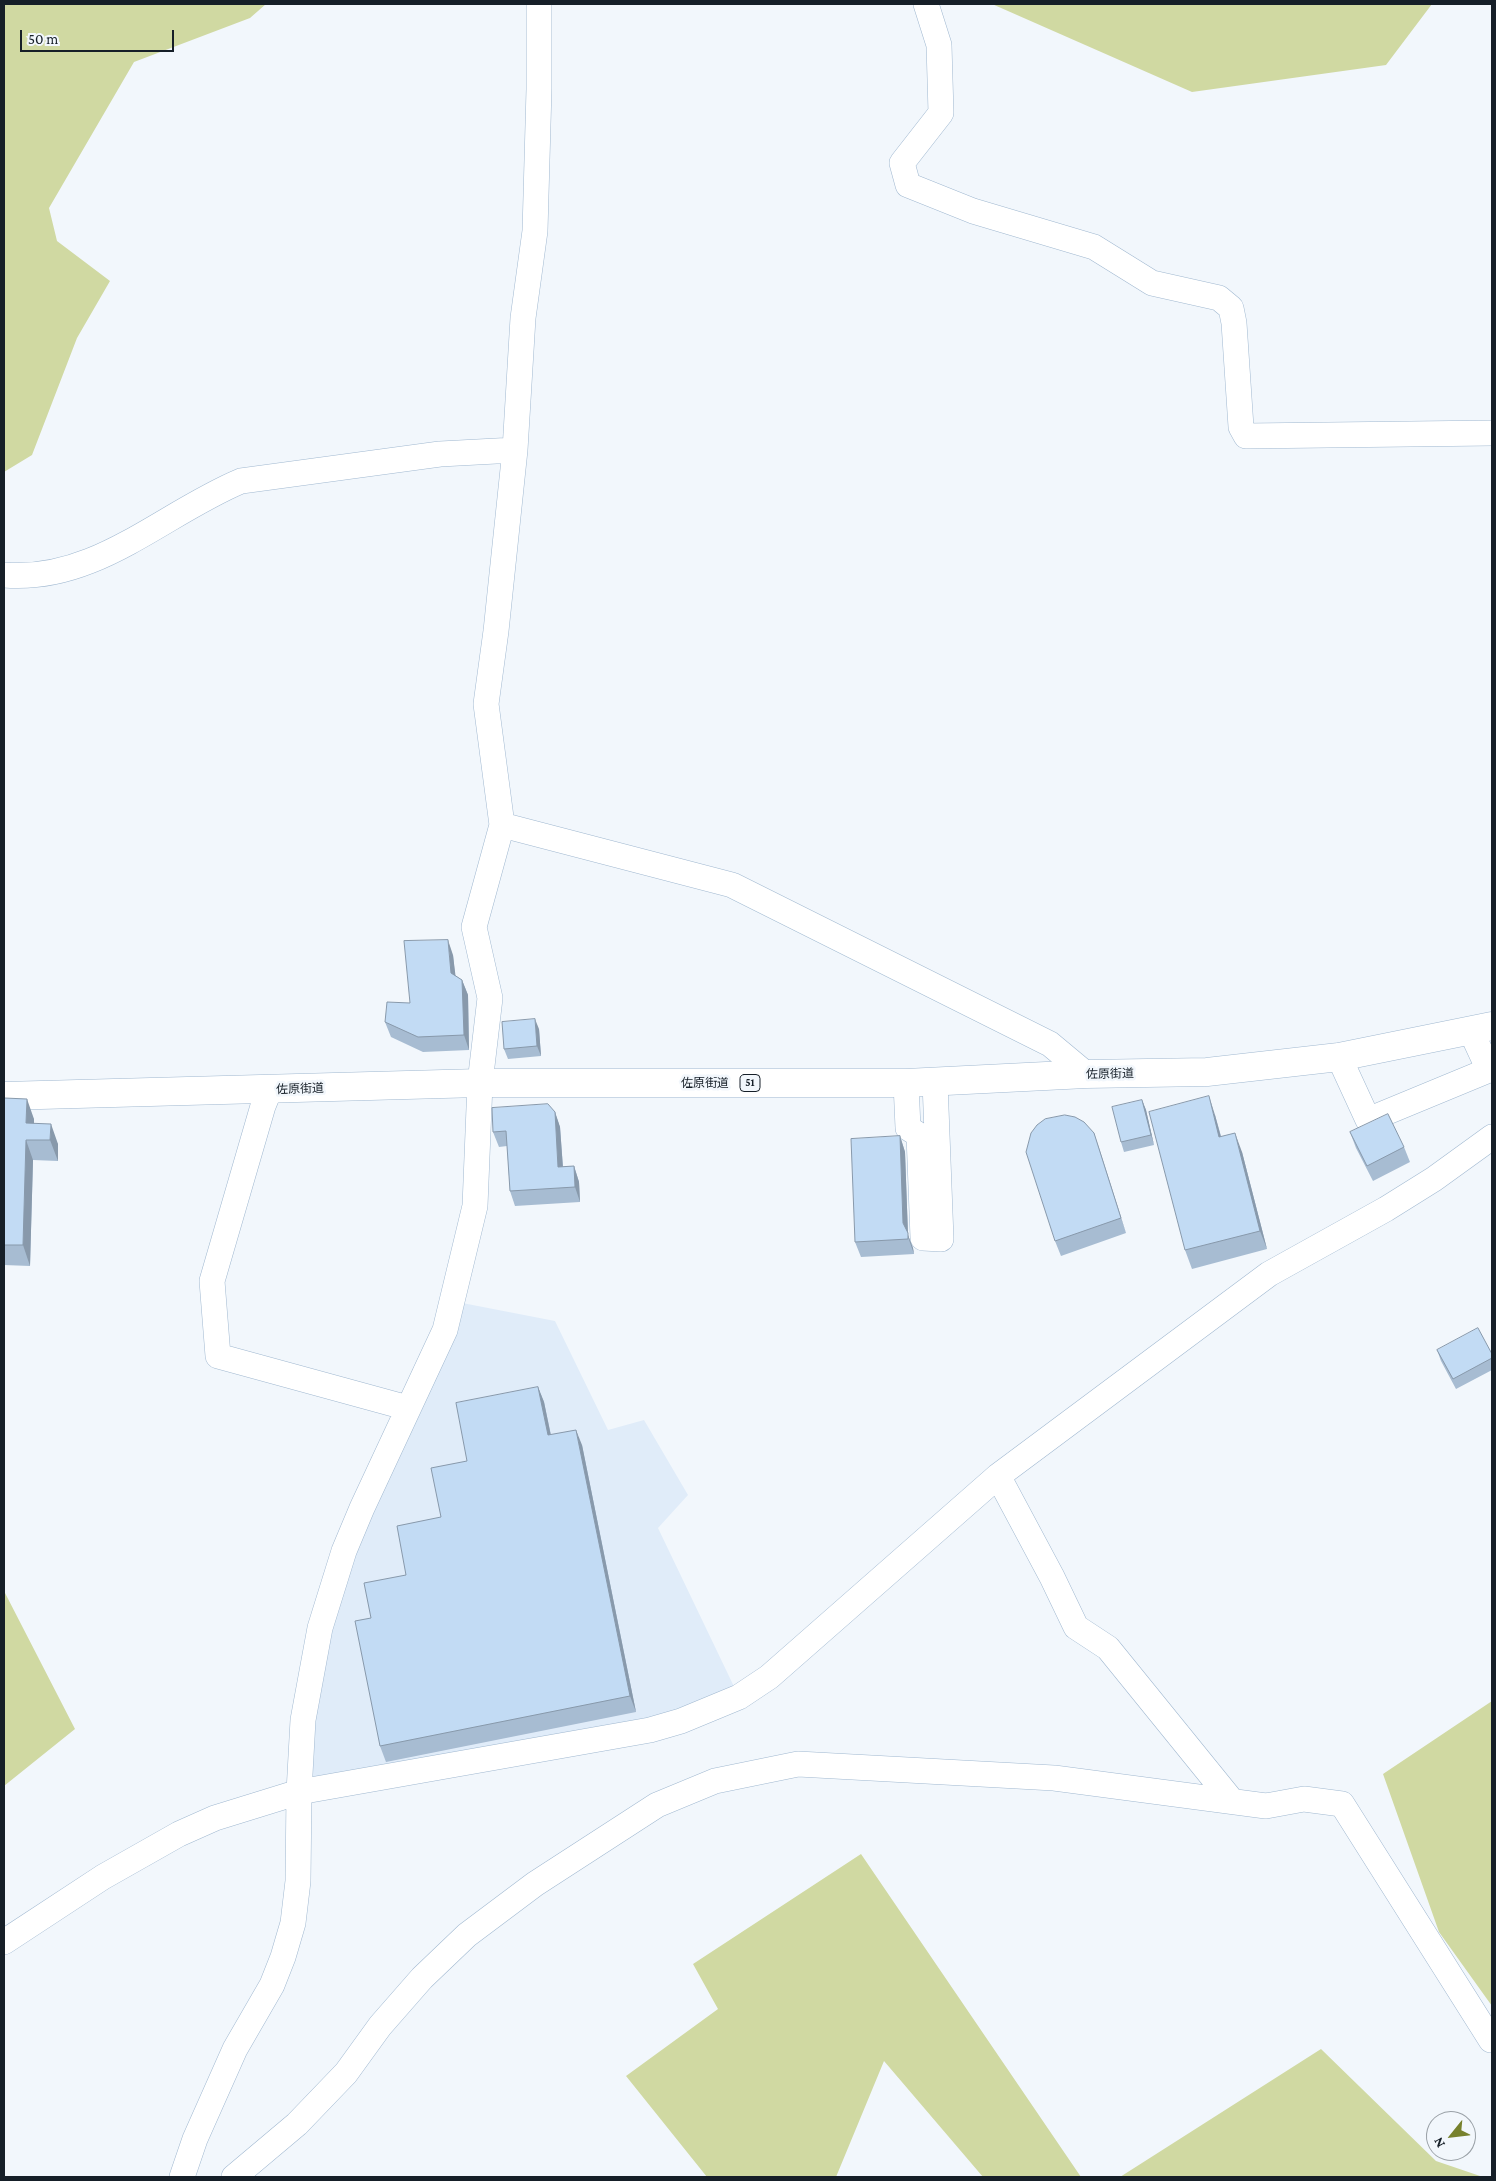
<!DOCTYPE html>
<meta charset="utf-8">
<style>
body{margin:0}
#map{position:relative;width:1496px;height:2181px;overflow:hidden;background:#f2f7fc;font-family:"Crimson Pro",serif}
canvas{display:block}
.frame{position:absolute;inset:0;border:5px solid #161f28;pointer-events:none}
.north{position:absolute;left:1426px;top:2111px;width:50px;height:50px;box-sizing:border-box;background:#f2f7fc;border:1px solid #9aa1a7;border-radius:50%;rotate:241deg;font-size:14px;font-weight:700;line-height:20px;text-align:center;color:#161f28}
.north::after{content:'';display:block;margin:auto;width:18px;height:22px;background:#77812d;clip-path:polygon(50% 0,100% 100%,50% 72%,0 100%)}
.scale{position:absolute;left:20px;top:30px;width:154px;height:22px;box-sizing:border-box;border:2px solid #161f28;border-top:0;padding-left:6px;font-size:15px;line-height:18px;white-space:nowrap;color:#161f28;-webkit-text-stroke:4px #f2f7fc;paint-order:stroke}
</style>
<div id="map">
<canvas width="1496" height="2181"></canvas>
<div class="frame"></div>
<div class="north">N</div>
<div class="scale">50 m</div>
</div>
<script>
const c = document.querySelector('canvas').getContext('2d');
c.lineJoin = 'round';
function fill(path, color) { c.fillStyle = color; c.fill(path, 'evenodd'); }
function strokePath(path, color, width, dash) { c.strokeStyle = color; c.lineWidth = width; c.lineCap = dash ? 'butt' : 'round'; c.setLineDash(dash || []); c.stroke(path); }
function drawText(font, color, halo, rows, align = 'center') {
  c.font = font + ' "Crimson Pro","Noto Sans JP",serif'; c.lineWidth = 5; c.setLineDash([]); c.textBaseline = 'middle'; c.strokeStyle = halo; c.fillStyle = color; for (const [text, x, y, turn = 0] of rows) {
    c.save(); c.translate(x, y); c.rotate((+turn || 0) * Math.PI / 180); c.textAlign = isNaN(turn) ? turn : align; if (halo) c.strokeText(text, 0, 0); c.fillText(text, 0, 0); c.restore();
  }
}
const built = new Path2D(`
 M452 1301 555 1321 608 1430 644 1420 688 1495 658 1528 739 1697 681 1721 299 1792 313 1658Z`);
const green = new Path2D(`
 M4 4H266L250 18 134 62 49 208 57 241 110 281 77 338 32 455 4 472Z
 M992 4H1432L1386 65 1192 92Z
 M4 1591 75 1729 4 1786Z
 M1492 1701V2006L1439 1932 1383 1774Z
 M861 1854 1081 2177H983L884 2061 836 2177H707L626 2076 718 2009 693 1964Z
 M1321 2049 1436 2161 1483 2177H1120Z`);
const minor = new Path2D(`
 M926 4 939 45 941 113 902 163 908 185 973 211 1094 247 1152 283 1219 298 1231 308 1234 323 1241 427 1246 436 1492 433
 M4 575C95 583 162 514 241 481L440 454 515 450
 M502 825 732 885 1050 1044 1086 1074
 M1339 1057 1368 1120 1489 1070 1471 1031
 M906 1083 908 1128 919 1135 923 1238 941 1239 935 1082
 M270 1089 263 1106 212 1281 218 1356 408 1408
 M998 1476 1052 1577 1076 1627 1108 1648 1232 1801
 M4 1942 103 1877 179 1834 215 1818 299 1792 650 1730 681 1721 739 1697 769 1677 998 1476 1269 1274 1386 1209 1434 1179 1492 1137
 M182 2177 195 2139 235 2049 272 1985 283 1957 293 1923 298 1881 299 1792 303 1720 320 1628 344 1551 362 1508 445 1330 475 1206 480 1083 490 998 474 927 502 825 486 704 496 631 515 450 523 318 535 231 539 89V4
 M234 2177 297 2124 346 2073 380 2026 422 1978 467 1935 535 1884 657 1805 715 1781 798 1764 1054 1778 1266 1806 1304 1799 1342 1804 1491 2040`);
const highway = new Path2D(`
 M4 1096 480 1083H906L1086 1074 1207 1072 1339 1057 1492 1026`);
const wall = new Path2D(`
 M453 955 455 975 462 980 468 995 469 1050 423 1052 391 1037 385 1022 410 1003Z
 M539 1029 541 1056 508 1059 504 1049Z
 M4 1098 34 1119V1123L58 1144V1161L33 1160 30 1266 4 1265Z
 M1142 1100 1146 1110 1154 1145 1124 1152 1121 1142Z
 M555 1112 560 1127 563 1167 574 1166 579 1182 580 1202 515 1206 510 1191 507 1146 499 1147 493 1132Z
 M1215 1115 1221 1136 1242 1152 1267 1249 1192 1269 1185 1250Z
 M1350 1132 1404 1147 1410 1162 1373 1181 1356 1148Z
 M1094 1133 1126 1233 1061 1256 1055 1241Z
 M900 1136 905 1152 908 1235 913 1248 914 1254 861 1257 855 1242Z
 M1437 1350 1492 1354V1370L1456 1389 1441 1361Z
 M538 1387 544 1402 551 1435 582 1445 636 1712 386 1762 380 1746 371 1618 406 1575 441 1517 467 1461Z`);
const shadedWall = new Path2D(`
 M448 940 453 955 457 988 451 973Z
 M462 980 468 995 469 1050 464 1035Z
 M535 1019 539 1029 541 1056 537 1046Z
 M1209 1096 1215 1115 1226 1156 1219 1137Z
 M27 1099 34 1119V1140L26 1123Z
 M1142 1100 1146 1110 1154 1145 1151 1135Z
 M555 1112 560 1127 564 1183 558 1167Z
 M51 1124 58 1144V1161L50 1140Z
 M1094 1133 1099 1148 1126 1233 1121 1218Z
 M1235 1133 1242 1152 1267 1249 1260 1231Z
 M900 1136 905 1152 908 1235 913 1248 914 1254 903 1223Z
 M26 1140 33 1160 30 1266 23 1245Z
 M574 1166 579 1182 580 1202 575 1187Z
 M538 1387 544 1402 554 1451 548 1435Z
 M576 1430 582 1445 636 1712 630 1696Z`);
const building = new Path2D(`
 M448 940 451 973 462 980 464 1035 418 1037 385 1022 387 1002 410 1003 404 941Z
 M535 1019 537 1046 504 1049 502 1022Z
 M1209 1096 1219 1137 1235 1133 1260 1231 1185 1250 1149 1112Z
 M4 1098 27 1099 26 1123 51 1124 50 1140H26L23 1245H4Z
 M1142 1100 1151 1135 1121 1142 1112 1107Z
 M548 1104 555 1112 558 1167 574 1166 575 1187 510 1191 506 1131 493 1132 492 1108Z
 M1388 1114 1404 1147 1367 1166 1350 1132Z
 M1065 1115 1075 1117 1084 1122 1094 1133 1121 1218 1055 1241 1026 1152 1031 1133 1037 1125 1045 1119Z
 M900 1136 903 1223 908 1233V1239L855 1242 851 1139Z
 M1478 1328 1492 1354V1358L1453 1379 1437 1350Z
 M538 1387 548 1435 576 1430 630 1696 380 1746 355 1621 371 1618 364 1583 406 1575 397 1526 441 1517 431 1468 467 1461 456 1403Z`);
const shields = [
 [750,1083,20]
];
const shieldNames = [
 ["51",750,1083]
];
const streetNames = [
 ["佐原街道",1110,1074,-1],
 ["佐原街道",705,1083],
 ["佐原街道",300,1089,-2]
];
fill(built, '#e0ecf9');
fill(green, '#d0d9a2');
strokePath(minor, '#a0b8d0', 26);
strokePath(highway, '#a0b8d0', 29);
strokePath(minor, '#fff', 25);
strokePath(highway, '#fff', 28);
fill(wall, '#a7bcd2');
fill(shadedWall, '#8899ab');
fill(building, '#c2dbf4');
strokePath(building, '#8899ab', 1);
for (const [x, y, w] of shields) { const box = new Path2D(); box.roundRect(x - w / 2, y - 8.5, w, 17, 4); c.fillStyle = '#f2f7fc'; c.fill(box); strokePath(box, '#161f28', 1); }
drawText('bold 11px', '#161f28', null, shieldNames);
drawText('12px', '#161f28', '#f2f7fc', streetNames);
</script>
